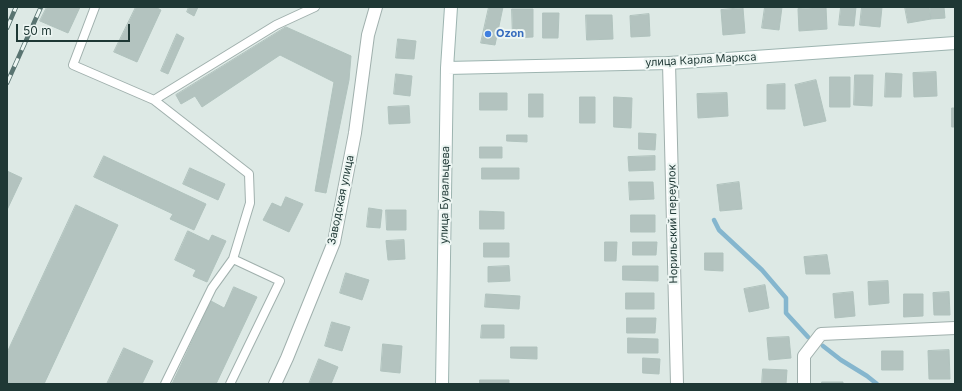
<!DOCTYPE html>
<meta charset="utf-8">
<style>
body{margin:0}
#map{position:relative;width:962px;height:391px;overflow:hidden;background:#dde9e5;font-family:Inter,sans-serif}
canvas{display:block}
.frame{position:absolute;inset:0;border:8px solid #1f3835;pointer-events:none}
.scale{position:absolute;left:16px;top:24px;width:114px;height:18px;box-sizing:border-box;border:2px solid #1f3835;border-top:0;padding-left:5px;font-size:12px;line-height:14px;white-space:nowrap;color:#1f3835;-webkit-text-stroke:3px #edf6f3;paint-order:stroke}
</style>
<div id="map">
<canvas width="962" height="391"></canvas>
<div class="frame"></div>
<div class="scale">50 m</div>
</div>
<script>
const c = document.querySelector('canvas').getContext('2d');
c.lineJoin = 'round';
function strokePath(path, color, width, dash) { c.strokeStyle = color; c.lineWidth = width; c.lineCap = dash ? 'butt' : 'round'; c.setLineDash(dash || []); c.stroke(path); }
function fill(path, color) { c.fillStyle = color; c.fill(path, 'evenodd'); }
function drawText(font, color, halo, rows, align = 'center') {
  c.font = font + ' Inter,sans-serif'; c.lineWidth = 4; c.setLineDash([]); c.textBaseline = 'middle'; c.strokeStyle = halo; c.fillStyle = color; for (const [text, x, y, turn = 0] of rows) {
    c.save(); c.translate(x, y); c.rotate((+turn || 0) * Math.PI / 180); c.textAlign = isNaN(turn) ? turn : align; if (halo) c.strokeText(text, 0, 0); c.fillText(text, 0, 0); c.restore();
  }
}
const stream = new Path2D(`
 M714 220 719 230 762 270 786 298V313L808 337
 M823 346 841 360 867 376 877 384`);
const building = new Path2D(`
 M47 7H80L68 33 40 21Z
 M136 7H155L161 10 137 62 114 52Z
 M189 7H198L194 16 187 12Z
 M489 7H503L495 45 481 43Z
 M765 7H782L779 30 762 28Z
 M826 7 827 29 799 31 798 9Z
 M841 7H856L854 26 839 25Z
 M862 7H882L880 27 860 25Z
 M905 7H929L931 19 908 23Z
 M931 7H944L945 18 931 19Z
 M743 8 745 33 723 35 721 10Z
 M512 9H533V37L513 38Z
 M543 13H559L558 38H543Z
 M649 14 650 36 631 37 630 16Z
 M586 15H612L613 39 587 40Z
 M286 27 351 56 349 80 326 193 315 191 334 82 280 55 202 107 195 96 181 104 176 95Z
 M177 34 184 38 168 74 161 71Z
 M398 39 416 41 414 59 396 58Z
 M936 72 937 96 914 97 913 73Z
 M886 73 902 74 901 97H885Z
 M396 74 412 76 410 96 394 94Z
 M855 75H873L872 106 854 105Z
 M830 77H850V107H830Z
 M816 80 826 121 804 126 795 85Z
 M785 84V109H767V85Z
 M480 93H507V110H480Z
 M727 93 728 116 698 118 697 94Z
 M529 94H543V117H529Z
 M580 97H595V123H580Z
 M614 97 632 98 631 128 614 127Z
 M409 106 410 123 389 124 388 107Z
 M952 108H955V127H952Z
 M639 133 656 134 655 150 639 149Z
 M507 135H527V142L507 141Z
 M480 147H502V158H480Z
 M104 156 206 204 194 230 170 219 173 214 94 177Z
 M655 156V170L629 171 628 157Z
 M190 168 225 184 218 200 183 184Z
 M482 168H519V179H482Z
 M7 171 22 178 7 210Z
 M629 182H653L654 199 630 200Z
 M739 182 742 209 720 211 717 185Z
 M286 197 303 204 289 232 263 220 272 203 281 207Z
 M76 205 118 225 44 384H7V353Z
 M369 208 382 210 380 228 367 227Z
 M386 210H406V230H387Z
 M480 211 504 212V229H480Z
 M631 215H655V232H631Z
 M188 231 209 241 212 235 226 241 207 282 193 276 196 270 175 260Z
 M404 240 405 259 388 260 386 241Z
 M605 242H617L616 261H605Z
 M633 242H657L656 255H633Z
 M484 243H509V257H484Z
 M705 253H723V271L705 270Z
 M827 255 830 274H806L804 257Z
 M509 266 510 281 488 282V267Z
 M623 266H658V281L623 280Z
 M346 273 369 280 362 300 340 293Z
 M888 281 889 303 869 305 868 282Z
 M765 285 769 308 749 312 744 289Z
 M234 287 257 297 216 384H172L211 301 224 308Z
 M853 292 855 316 835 318 833 294Z
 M949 292 950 315H934L933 293Z
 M626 293H654V309H626Z
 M486 294 520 296 519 309 485 307Z
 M904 294H923V316L904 317Z
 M627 318H656L655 333H627Z
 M332 322 350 327 342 351 325 346Z
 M482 325H504V338H481Z
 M789 337 791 358 769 360 767 338Z
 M628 338 658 339V353H628Z
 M383 344 402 346 400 373 381 371Z
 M511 347H537V359L511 358Z
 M124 348 153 361 142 384H107Z
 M949 350 950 379H929L928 351Z
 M882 351H903V370H882Z
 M643 358 660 359 659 374 643 373Z
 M319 359 338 367 331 384H309Z
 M763 369 787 370 786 384H762Z
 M480 380H509V384H480Z
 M822 382H843V384H822Z`);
const lane = new Path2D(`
 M95 7 73 65 154 100 276 25 315 7
 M154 100 249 174 250 203 233 259 280 281 230 384
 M165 384 212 288 233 259`);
const street = new Path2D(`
 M669 63 677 384
 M275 384 287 358 334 242 355 133 368 35 376 7
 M804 384V356L821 334 955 328`);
const secondary = new Path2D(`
 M447 68 669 63 955 43
 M442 384 447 68 451 7`);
const rail = new Path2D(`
 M7 28 16 7
 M7 83 41 7`);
const markers = [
 [488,34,4,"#3f7fe0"]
];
const shopNames = [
 ["Ozon",496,34]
];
const streetNames = [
 ["улица Карла Маркса",701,60,-3],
 ["улица Бувальцева",445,195,-89],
 ["Заводская улица",341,200,-78],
 ["Норильский переулок",673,224,-91]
];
strokePath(stream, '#85b6ce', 4.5);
fill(building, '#b3c3bf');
strokePath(building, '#b0c2bd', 1);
strokePath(lane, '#a0b0ad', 10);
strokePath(street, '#a0b0ad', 14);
strokePath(secondary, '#9db4b0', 14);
strokePath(lane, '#fff', 8);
strokePath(street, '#fff', 12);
strokePath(secondary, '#fff', 12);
strokePath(rail, '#597471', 4.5);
strokePath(rail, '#edf6f3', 3, [9]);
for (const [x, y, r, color] of markers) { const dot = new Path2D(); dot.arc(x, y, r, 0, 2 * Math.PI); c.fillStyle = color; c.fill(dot); strokePath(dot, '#edf6f3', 1.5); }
drawText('bold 11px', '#366cbe', '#edf6f3', shopNames, 'left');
drawText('11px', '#1f3835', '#edf6f3', streetNames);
</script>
